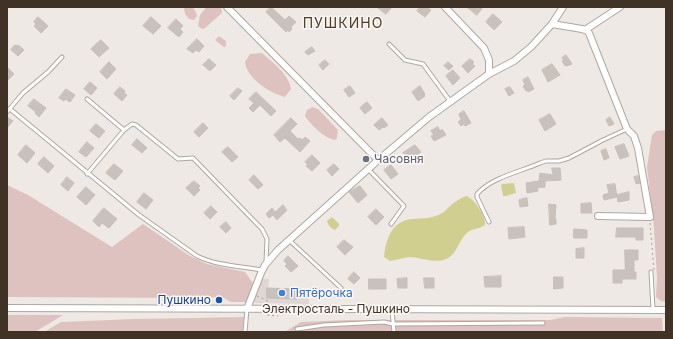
<!DOCTYPE html>
<meta charset="utf-8">
<style>
body{margin:0}
#map{position:relative;width:673px;height:339px;overflow:hidden;background:#eee9e5;font-family:Inter,sans-serif}
canvas{display:block}
.frame{position:absolute;inset:0;border:8px solid #403325;pointer-events:none}
</style>
<div id="map">
<canvas width="673" height="339"></canvas>
<div class="frame"></div>
</div>
<script>
const c = document.querySelector('canvas').getContext('2d');
c.lineJoin = 'round';
function fill(path, color) { c.fillStyle = color; c.fill(path, 'evenodd'); }
function strokePath(path, color, width, dash) { c.strokeStyle = color; c.lineWidth = width; c.lineCap = dash ? 'butt' : 'round'; c.setLineDash(dash || []); c.stroke(path); }
function drawText(font, color, halo, rows, align = 'center') {
  c.font = font + ' Inter,sans-serif'; c.lineWidth = 3; c.setLineDash([]); c.textBaseline = 'middle'; c.strokeStyle = halo; c.fillStyle = color; for (const [text, x, y, turn = 0] of rows) {
    c.save(); c.translate(x, y); c.rotate((+turn || 0) * Math.PI / 180); c.textAlign = isNaN(turn) ? turn : align; if (halo) c.strokeText(text, 0, 0); c.fillText(text, 0, 0); c.restore();
  }
}
const built = new Path2D(`
 M261 279H269L268 288 309 289V304L256 303 252 300Z`);
const green = new Path2D(`
 M185 7H193L196 12 197 16 194 20 189 19 185 14 184 9Z
 M204 7H221L222 13 205 28 202 29 198 26 200 15 205 9Z
 M219 36 226 41V46L224 47 215 40Z
 M262 53C273 63 289 74 291 89L285 97C270 93 247 79 245 62L250 54Z
 M312 107 318 109 338 130 337 138 335 140C324 138 311 125 305 116L307 110Z
 M666 130V302L661 301 656 297 657 278 654 228 647 167 652 135 656 131Z
 M7 185 28 195 112 247 143 224 190 256 207 264 245 272 253 283 248 302H231L222 297 195 298 7 297Z
 M7 315H63L35 332H7Z
 M244 317 243 332H44L61 322 134 319Z
 M565 317 662 318 663 332H286V331L301 322 348 320H550Z`);
const water = new Path2D(`
 M514 183 516 193 506 196H503L501 185 502 184Z
 M467 196C475 200 486 216 485 225 478 230 473 228 468 232 459 239 457 255 446 259 435 264 420 257 409 257 403 258 396 260 390 261L384 257C386 240 391 221 412 219 422 218 433 219 442 213 445 212 446 209 449 207 454 202 460 198 467 196Z
 M332 217 339 224V226L335 230C331 229 328 225 327 221Z`);
const building = new Path2D(`
 M271 7 285 20 289 16 296 22 291 27 292 29 289 32 288 30 286 32 266 12Z
 M377 7H392L386 14Z
 M420 7H426L431 10 425 17 417 11Z
 M467 7H483L477 15Z
 M493 14 502 22 494 30 486 22Z
 M38 17 48 26 41 33 34 26 36 24 34 22Z
 M151 17 161 26 153 34 143 26Z
 M176 19 183 26 180 29 183 32 179 37 168 28Z
 M197 39 204 46 199 52 196 50 193 53 187 49Z
 M101 40 109 48 99 57 91 49Z
 M15 45 16 46 18 45 24 50 18 56 11 50Z
 M312 47 315 51 308 55 305 52Z
 M566 55 572 64 567 66V65L565 66 562 61 564 60 562 58Z
 M209 59 216 65 210 71 203 65Z
 M470 59 474 62 472 64 475 66 468 73 462 66Z
 M325 60 329 64 323 70 319 65Z
 M109 62 116 69 107 79 100 72Z
 M448 62 453 66 449 70 444 66Z
 M552 64 560 75 548 82 542 70Z
 M7 67 14 74 7 81Z
 M453 70 460 78 453 85 446 76Z
 M528 77 534 89 528 92 527 90 526 91 523 86 525 85 523 80Z
 M90 82 97 88 91 95 84 89Z
 M350 86 355 93 349 97 344 90Z
 M420 86 425 94 424 95 425 96 418 101 412 92Z
 M120 87 125 91 124 93 127 95 122 101 114 94Z
 M510 87 514 93 509 96 505 89Z
 M238 88 242 91 234 100 230 96Z
 M66 89 75 95 70 102 65 99 64 101 59 98Z
 M256 92 276 111 271 116 260 105 253 112 249 108 254 103 249 99Z
 M34 99 46 108 39 117 35 113 36 112 28 106Z
 M367 102 372 108 365 114 360 108Z
 M464 111 471 123 465 126 464 124 461 126 458 122 461 120 459 114Z
 M550 114 556 124 545 131 539 120Z
 M7 117 13 121 7 128Z
 M610 117 614 124 609 126 606 120Z
 M291 118 297 124 290 131 298 139 300 138 302 140 305 137 310 141 300 152 285 138 280 142 274 135Z
 M382 118 388 125 384 128 383 127 379 130 374 125Z
 M203 123 208 128 199 137 194 132Z
 M96 124 105 131 99 138 90 131Z
 M438 127 440 131 442 129 446 135 434 141 431 136 434 135 431 131Z
 M137 139 147 148 142 153 132 145Z
 M87 142 94 148 86 157 79 152Z
 M624 144 629 156 620 159 615 147Z
 M26 145 35 153 27 163 18 155Z
 M415 145 421 152 413 158 410 155 407 157 403 153Z
 M228 147 238 157 232 162 222 152Z
 M606 149 609 158 604 160 601 151Z
 M312 155 320 163 312 171 306 166 308 165 305 162Z
 M44 157 54 166 48 173 38 164Z
 M114 164 123 171 115 180 106 173Z
 M334 164 339 169 332 176 327 170Z
 M391 165 398 174 391 179 384 170Z
 M552 168H560L561 180 545 181V187L537 188 538 191 527 193 526 183 539 181 540 173 553 175Z
 M254 175 263 185 258 189 249 180Z
 M638 176 640 183 636 184 634 177Z
 M67 177 74 183 68 191 61 185Z
 M194 181 200 186 198 188 200 190 194 196 186 188Z
 M615 184 617 197 604 200 603 195 609 193 607 185Z
 M360 186 367 195 358 203 349 192Z
 M86 187 95 195 86 205 77 197Z
 M629 192V200L618 202 617 195Z
 M144 193 153 200 146 209 137 202Z
 M527 198 528 206 520 207 519 200Z
 M591 203 592 213H581V204Z
 M549 204 556 205 555 219H556V224L550 225Z
 M283 205 287 210 277 220 273 215 269 218 266 214 272 208 275 212Z
 M211 206 217 212 210 219 204 213Z
 M104 208 117 219 109 228 102 223 99 227 93 221Z
 M376 209 384 217 376 225 368 217Z
 M226 222 231 228 226 233 220 227Z
 M524 227 525 237 509 239 508 228Z
 M617 228H643V240H636V237H616Z
 M574 229 587 230V238H574Z
 M344 240 353 247 345 255 337 247Z
 M584 248V258H576V249Z
 M625 250H638V260H634V272H636V279H622V283H613V270H625Z
 M288 256 298 266 291 272 285 266 287 264 284 261Z
 M354 272 360 278 354 284 348 279Z
 M501 276V287H485L484 277Z
 M554 277H563V288L554 289Z
 M407 278V288H398L397 279Z
 M424 278H434V288H425Z
 M369 279H386V289H369Z
 M267 288 297 289V299L267 298Z`);
const path = new Path2D(`
 M650 223 654 270
 M257 296 268 301
 M267 315 278 316`);
const service = new Path2D(`
 M389 44 405 60 423 64 450 101
 M87 99 124 130
 M10 109 139 215 197 256C218 266 240 266 262 270
 M7 112 23 93 48 72 62 57
 M368 169 404 206 391 224
 M87 174 124 130 132 124 136 125 178 159 193 158 262 229 267 239 266 262
 M489 222 477 197V194C492 177 520 172 540 163L546 161H559L569 158 603 140 627 129
 M289 240 341 288
 M651 272 653 309
 M392 310 394 332
 M297 329 324 325 384 322 393 324 543 323
 M245 332 247 309`);
const minor = new Path2D(`
 M227 7 378 160
 M445 7 484 48 489 60V74
 M552 24 582 29 586 30 589 33 627 129 634 136 638 148 650 217 598 216
 M585 30 620 7
 M7 308 666 310
 M247 309 261 273 265 265 278 250 376 162 429 117 489 74 514 61 531 47 552 24 563 7`);
const markers = [
 [366,159,4,"#6b7280"],
 [282,293,4,"#3f7fe0"],
 [219,300,4,"#1a4fb4"]
];
const worshipNames = [
 ["Часовня",374,159]
];
const shopNames = [
 ["Пятёрочка",290,293]
];
const transitNames = [
 ["Пушкино",211,300]
];
const streetNames = [
 ["Электросталь - Пушкино",336,309]
];
const quarterNames = [
 ["ПУШКИНО",343,24]
];
fill(built, '#ded7d3');
fill(green, '#dec2bf');
fill(water, '#d1cf90');
fill(building, '#c9c1bb');
strokePath(building, '#c8beb8', 1);
strokePath(service, '#afa7a0', 5);
strokePath(minor, '#afa7a0', 8);
strokePath(path, '#b19c87', 1, [2, 3]);
strokePath(service, '#fff', 3);
strokePath(minor, '#fff', 6);
for (const [x, y, r, color] of markers) { const dot = new Path2D(); dot.arc(x, y, r, 0, 2 * Math.PI); c.fillStyle = color; c.fill(dot); strokePath(dot, '#faf7f6', 1.5); }
drawText('12px', '#5b616d', '#faf7f6', worshipNames, 'left');
drawText('12px', '#366cbe', '#faf7f6', shopNames, 'left');
drawText('12px', '#164399', '#faf7f6', transitNames, 'right');
drawText('12px', '#403325', '#faf7f6', streetNames);
c.letterSpacing = '1px';
drawText('14px', '#523d21', '#faf7f6', quarterNames);
c.letterSpacing = '0px';
</script>
